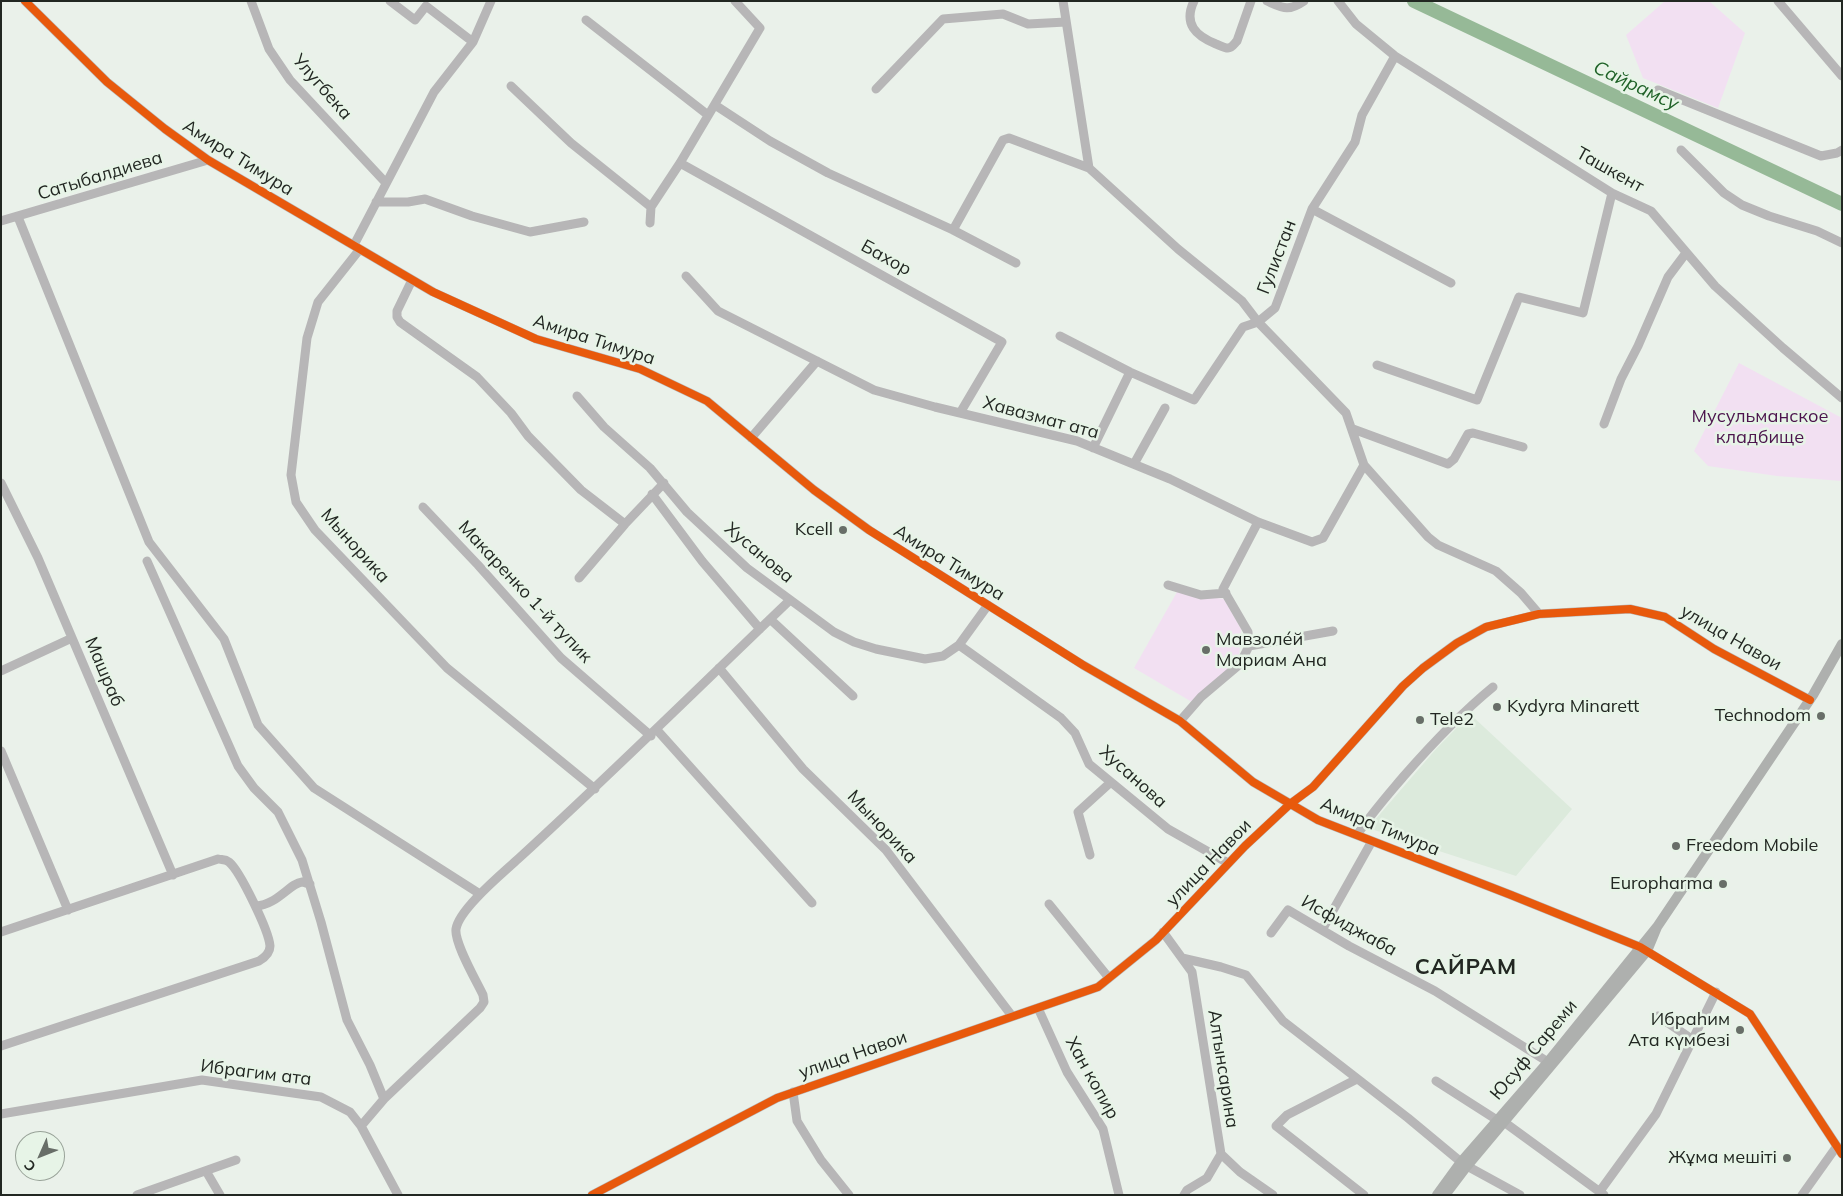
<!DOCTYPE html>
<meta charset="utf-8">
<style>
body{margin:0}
#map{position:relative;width:1843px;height:1196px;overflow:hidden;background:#eaf1ea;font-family:Mulish,sans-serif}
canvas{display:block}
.frame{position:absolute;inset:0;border:2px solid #222722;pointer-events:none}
.north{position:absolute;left:15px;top:1131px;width:50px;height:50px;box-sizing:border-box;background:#e7f4e7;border:1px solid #98a298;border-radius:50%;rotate:226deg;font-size:14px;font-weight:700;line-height:20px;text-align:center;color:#222722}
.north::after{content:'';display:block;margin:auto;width:18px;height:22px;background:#686e68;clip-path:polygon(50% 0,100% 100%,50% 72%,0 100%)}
</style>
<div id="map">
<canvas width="1843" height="1196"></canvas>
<div class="frame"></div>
<div class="north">С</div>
</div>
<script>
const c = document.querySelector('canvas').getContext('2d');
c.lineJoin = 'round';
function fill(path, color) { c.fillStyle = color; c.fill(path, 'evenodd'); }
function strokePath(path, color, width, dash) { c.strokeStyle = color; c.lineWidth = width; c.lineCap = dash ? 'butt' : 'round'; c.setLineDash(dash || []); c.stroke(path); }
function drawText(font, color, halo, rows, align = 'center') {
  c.font = font + ' Mulish,sans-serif'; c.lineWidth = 5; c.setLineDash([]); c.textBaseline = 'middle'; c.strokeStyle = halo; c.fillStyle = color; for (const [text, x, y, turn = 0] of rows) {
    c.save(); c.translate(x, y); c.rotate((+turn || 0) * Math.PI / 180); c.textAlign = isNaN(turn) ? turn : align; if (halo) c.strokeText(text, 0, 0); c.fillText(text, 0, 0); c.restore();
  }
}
const built = new Path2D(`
 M1470 714 1572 809 1516 876 1368 828 1436 749Z`);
const green = new Path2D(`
 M1665 1H1709L1745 33 1718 108 1643 78 1626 35Z
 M1739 363 1842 418V481L1777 476 1708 466 1694 451Z
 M1177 592 1224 599 1241 629 1239 659 1192 702 1134 668Z`);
const river = new Path2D(`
 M1414 1 1842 204`);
const minor = new Path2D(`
 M25 1 107 82 165 129 208 160 433 292 536 339 640 369 707 401 814 490 869 530 1083 665 1180 721 1253 782 1318 820 1511 895 1640 947 1750 1014 1842 1154
 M251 1 269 49 290 80 386 183
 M390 1 415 20 426 6 473 42
 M1063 1 1089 168
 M1194 1C1183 24 1196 36 1216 44 1219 45 1224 48 1228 48 1232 48 1234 44 1237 41L1251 1
 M1267 1C1283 8 1288 12 1304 1
 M1338 1 1356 24 1395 56 1612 193 1651 211 1715 286 1783 348 1842 398
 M1778 1 1842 76
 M586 20 708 115
 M511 86 571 143 651 207
 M876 89 943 19 1003 14 1028 24 1066 22
 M1658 90 1821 156 1837 153 1842 150
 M715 105 770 141 828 173 953 230 1016 263
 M1681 150 1724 193 1742 205 1769 216 1817 231 1842 243
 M680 163 1002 342 960 413
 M376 202H408L425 199 472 216 530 232 584 222
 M1312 209 1451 283
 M18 217 149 542 224 639 258 725 314 788 480 894
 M1 221 208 160
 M650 223 651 207 680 163 760 28 735 1
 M953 230 1003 140 1009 138 1089 168 1178 249 1242 301 1258 322 1346 413 1364 465 1428 537 1438 545 1496 571 1521 593 1539 614
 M354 245 434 92 473 42 491 1
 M360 249 318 302 307 338 291 475 296 502 315 530 447 668 595 789
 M686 276 718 311 874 390 935 407 1077 441 1170 479 1258 522 1312 542 1323 538 1364 465
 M412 280 397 311V317L400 322 477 377 511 413 528 436 581 490 625 524
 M1060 336 1130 372 1194 400 1243 327 1258 322 1275 308 1312 209 1355 142 1362 115 1395 56
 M1377 365 1477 400 1519 297 1583 313 1612 193
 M577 396 604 427 650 468 687 512 747 568 834 632 854 642 876 649 925 659 943 656 959 645 988 605
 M1604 424 1621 379 1638 346 1668 277 1686 253
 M1353 429 1448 464 1454 459 1468 434 1473 433 1523 447
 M751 438 817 361
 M1093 448 1130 372
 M1134 464 1165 408
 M1 483 38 558 173 875
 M652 494 702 561 760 629
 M423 507 478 565 561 658 651 736
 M147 561 238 766 254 788 278 812 302 860 321 922 347 1020 370 1065 384 1099
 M579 578 625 524 664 483
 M1168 585 1201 595 1226 593
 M770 619 853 696
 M959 645 1061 718 1075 733 1089 764 1168 829 1228 863
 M1249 646 1333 631
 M719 668 803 769 886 850 1012 1016
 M1 671 72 638
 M1180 721 1201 697 1240 664 1249 646 1248 632 1223 589 1258 522
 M657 730 812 903
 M1 751 68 910
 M1357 835C1371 814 1387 796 1403 777 1431 745 1460 714 1493 687
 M1090 855 1078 812 1111 782
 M1049 904 1109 978
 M256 906C277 905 290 883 302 882 305 882 307 884 310 884
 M1322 930 1372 841
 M1 932 218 859C222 860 225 859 229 862 240 871 269 931 270 946 270 953 264 958 259 961L1 1046
 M1163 932 1192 972 1221 1154 1240 1172 1273 1195
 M1271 933 1288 910 1349 946 1435 991 1548 1062
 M1182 958 1221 967 1246 975 1283 1021 1408 1118 1461 1162
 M1038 1008 1067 1072 1103 1129 1119 1195
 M1658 1016 1693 1040
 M1357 1079 1287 1115 1276 1126 1364 1195
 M1436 1081 1497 1120
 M793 1092 797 1121 821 1160 849 1195
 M1 1114 202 1080 321 1097 350 1112 361 1126 398 1195
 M1504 1122 1604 1195
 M361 1126 384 1099 480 1008 484 1002 483 995C477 982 454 943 456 929 459 909 503 873 518 859 610 775 699 687 789 601
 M1467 1166 1520 1195
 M206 1171 220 1195
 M1600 1191 1656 1114 1716 992
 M137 1195 236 1160
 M592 1195 777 1098 1098 987 1156 940 1245 846 1290 804 1313 787 1403 686 1423 668 1457 643 1486 627 1539 614 1630 609 1665 617 1714 649 1810 700
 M1184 1195 1187 1190 1207 1178 1221 1154
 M1802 1195 1837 1146`);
const major = new Path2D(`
 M1657 927 1813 695 1842 644
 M1437 1195 1461 1162 1548 1062 1657 927 1647 951 1467 1166 1445 1195`);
const cycleway = new Path2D(`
 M25 1 107 82 165 129 208 160 433 292 536 339 640 369 707 401 814 490 869 530 1083 665 1180 721 1253 782 1318 820 1511 895 1640 947 1750 1014 1842 1154
 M592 1195 777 1098 1098 987 1156 940 1245 846 1290 804 1313 787 1403 686 1423 668 1457 643 1486 627 1539 614 1630 609 1665 617 1714 649 1810 700`);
const markers = [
 [843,530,5,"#686e68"],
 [1206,650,5,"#686e68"],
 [1497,707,5,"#686e68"],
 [1821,716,5,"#686e68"],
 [1420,720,5,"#686e68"],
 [1676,846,5,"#686e68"],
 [1723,884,5,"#686e68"],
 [1740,1030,5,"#686e68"],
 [1787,1158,5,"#686e68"]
];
const streetNames = [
 ["Улугбека",322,87,49],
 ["Амира Тимура",238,158,32],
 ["Ташкент",1610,170,29],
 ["Сатыбалдиева",100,176,-17],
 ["Гулистан",1277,257,-69],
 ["Бахор",886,258,29],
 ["Амира Тимура",594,340,18],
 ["Хавазмат ата",1041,418,15],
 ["Мынорика",355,546,48],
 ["Хусанова",759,553,40],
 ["Амира Тимура",949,563,32],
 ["Макаренко 1-й тупик",525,592,47],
 ["улица Навои",1731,638,30],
 ["Машраб",104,672,67],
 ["Хусанова",1133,777,42],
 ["Мынорика",882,827,47],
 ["Амира Тимура",1380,827,22],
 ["улица Навои",1209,863,-46],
 ["Исфиджаба",1349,926,29],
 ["Юсуф Сареми",1534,1050,-50],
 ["улица Навои",853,1055,-19],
 ["Алтынсарина",1223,1069,81],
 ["Ибрагим ата",256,1073,7],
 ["Хан копир",1092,1078,61]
];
const parkNames = [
 ["Мусульманское",1760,417],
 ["кладбище",1760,438]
];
const poiNames = [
 ["Kcell",833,530],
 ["Мавзоле́й",1216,640,"left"],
 ["Мариам Ана",1216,661,"left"],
 ["Kydyra Minarett",1507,707,"left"],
 ["Technodom",1811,716],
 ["Tele2",1430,720,"left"],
 ["Freedom Mobile",1686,846,"left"],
 ["Europharma",1713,884],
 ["Ибраhим",1730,1020],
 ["Ата күмбезі",1730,1041],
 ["Жұма мешіті",1777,1158]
];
const waterNames = [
 ["Сайрамсу",1636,86,25]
];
const districtNames = [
 ["САЙРАМ",1466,967]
];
fill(built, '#dceadc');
fill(green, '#f2e0f2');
strokePath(river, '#96b997', 14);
strokePath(minor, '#b7b6b7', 9);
strokePath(major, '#aeb0ae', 10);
strokePath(cycleway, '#e8590c', 8);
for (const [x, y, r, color] of markers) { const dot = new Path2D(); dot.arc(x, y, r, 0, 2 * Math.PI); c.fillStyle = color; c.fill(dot); strokePath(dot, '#e7f4e7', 2); }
drawText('18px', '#222722', '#e7f4e7', streetNames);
drawText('18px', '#4c144d', '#e7f4e7', parkNames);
drawText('18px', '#222722', '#e7f4e7', poiNames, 'right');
drawText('italic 19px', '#1e6127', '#e7f4e7', waterNames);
c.letterSpacing = '1px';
drawText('bold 22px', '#222722', '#e7f4e7', districtNames);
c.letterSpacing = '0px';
</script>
